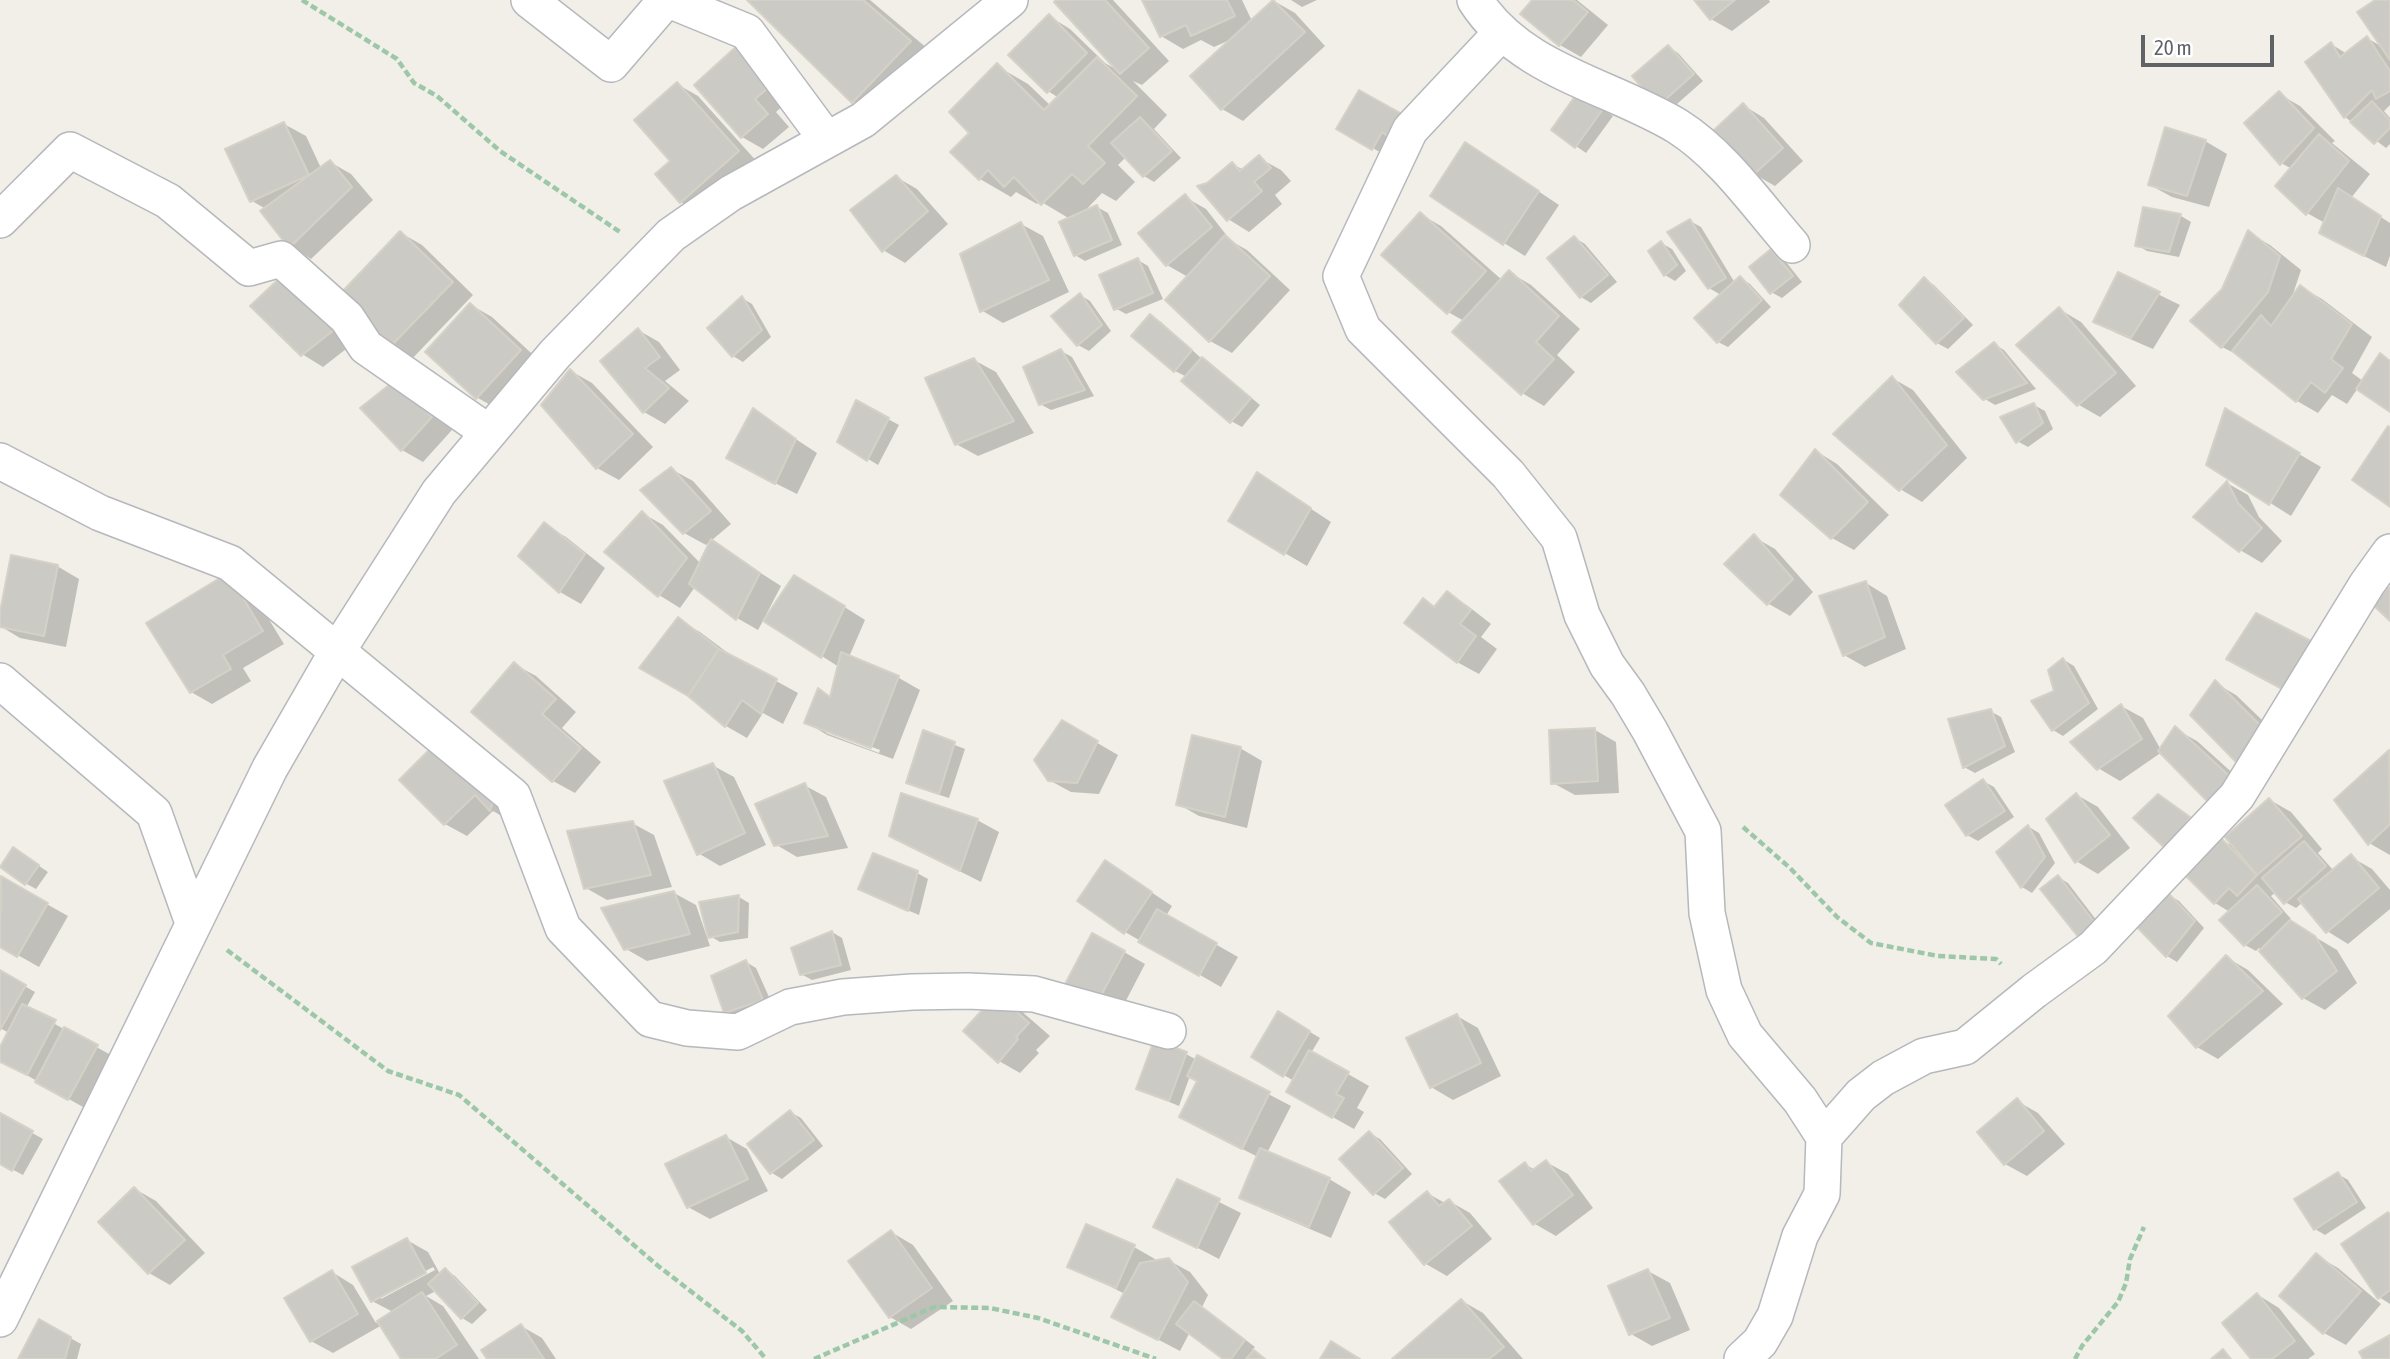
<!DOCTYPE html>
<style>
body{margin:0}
#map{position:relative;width:2390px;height:1359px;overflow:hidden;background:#f1efe8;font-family:"Asap Condensed",sans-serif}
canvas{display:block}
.scale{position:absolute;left:2141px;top:35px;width:133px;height:32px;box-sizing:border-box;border:4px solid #5f6368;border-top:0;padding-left:9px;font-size:21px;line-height:24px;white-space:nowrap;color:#5f6368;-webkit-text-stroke:5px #fff;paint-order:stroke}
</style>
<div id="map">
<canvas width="2390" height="1359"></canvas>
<div class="scale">20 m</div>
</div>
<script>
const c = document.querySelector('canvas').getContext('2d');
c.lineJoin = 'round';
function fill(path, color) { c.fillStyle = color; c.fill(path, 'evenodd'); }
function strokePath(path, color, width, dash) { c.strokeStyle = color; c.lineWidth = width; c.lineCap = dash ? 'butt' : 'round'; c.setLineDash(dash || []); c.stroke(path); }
const shadow = new Path2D(`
 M749 0H870L941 60 884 120 853 101Z
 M1059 0H1113L1169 61 1142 85 1133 81 1167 115 1154 129 1181 158 1154 182 1144 176 1126 157 1118 165 1135 182 1116 201 1102 193 1082 214 1097 207 1108 213 1122 245 1085 261 1075 255 1070 219 1040 201 1037 204 1016 192 1011 197 980 179 971 133 997 66 1028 84 1051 106 1059 98 1048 91 1049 16 1070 29 1105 63 1119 71Z
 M1144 0H1242L1252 21 1274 1 1295 13 1325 46 1243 121 1222 109 1232 39 1214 47 1201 40 1183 49 1161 36Z
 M1291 0H1317L1302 7Z
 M1534 0H1577L1608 25 1581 57 1560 45 1522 14Z
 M1696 0H1769L1770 2 1732 31 1711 19Z
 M2378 0H2390V105L2384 111 2390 118V144L2386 148 2345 117 2331 44 2347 54 2367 38 2384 48Z
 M739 46 794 96 776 112 789 127 763 149 742 137Z
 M1668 47 1678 53 1703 81 1669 111 1659 105Z
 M677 84 698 96 759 164 702 214 681 202 672 161Z
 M1360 92 1400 141 1383 154 1339 128Z
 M2279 94 2300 106 2335 141 2332 143 2370 174 2351 198 2390 223V256L2386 267 2342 245 2325 223 2307 213 2292 169 2281 163Z
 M1589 100 1613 116 1586 153 1553 130Z
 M1743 105 1764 118 1803 161 1775 186 1754 174Z
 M284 124 306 136 321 168 330 162 351 174 373 200 311 259 290 246 266 209 252 201Z
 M2205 141 2227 154 2209 207 2172 197 2150 185Z
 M1487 157 1559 205 1525 256 1504 243Z
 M1259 158 1281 170 1291 181 1275 195 1282 204 1249 232 1228 219 1208 184 1232 164 1244 170Z
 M896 177 917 189 948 224 905 263 883 250Z
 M1185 197 1206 209 1231 241 1247 250 1290 290 1232 353 1210 341 1167 300 1188 277 1167 265 1141 234Z
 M2144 209 2181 216 2191 222 2179 257 2147 251 2137 245Z
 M1420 214 1441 226 1502 280 1509 272 1531 285 1580 329 1557 355 1575 372 1544 406 1522 393 1464 321 1448 312Z
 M1690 221 1701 227 1735 283 1740 278 1750 284 1771 307 1728 347 1718 342 1721 295 1709 288Z
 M1021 224 1043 236 1069 292 1003 323 981 310Z
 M401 233 422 245 473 295 409 362 388 349Z
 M2249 233 2270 245 2301 270 2291 300 2301 287 2322 299 2372 337 2352 373 2363 381 2380 355 2390 361V410L2358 388 2347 404 2332 395 2318 413 2297 401 2244 358 2222 347 2193 321 2224 290Z
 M1575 238 1585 244 1617 282 1591 303 1581 297Z
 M1661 243 1672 249 1686 271 1675 281 1665 275Z
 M1771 251 1782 257 1802 282 1782 298 1771 292Z
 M1138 260 1148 266 1163 299 1126 314 1115 308Z
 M2119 275 2180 305 2153 349 2116 333 2095 321Z
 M283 277 355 342 323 367 302 354Z
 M1924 279 1934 285 1973 325 1948 349 1937 343 1901 305Z
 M1080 295 1090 301 1111 331 1089 351 1078 345Z
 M742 298 752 304 771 337 743 362 733 356Z
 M471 305 492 317 542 363 499 410 478 398 427 352Z
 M2059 309 2081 322 2136 386 2100 417 2079 405 2019 345Z
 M1150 316 1161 322 1201 358 1212 365 1260 405 1242 427 1231 421 1187 377 1175 371 1134 336Z
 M638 330 659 342 680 370 665 381 689 401 665 424 644 412Z
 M1994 344 2004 350 2036 389 1995 405 1985 399Z
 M1061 351 1072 357 1094 396 1051 410 1040 404Z
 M974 360 996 372 1034 433 978 456 956 444Z
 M571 371 592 383 653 447 619 480 597 468Z
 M1892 378 1913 390 1967 458 1922 502 1900 489Z
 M416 396 452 430 423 462 402 450 362 409Z
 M856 402 899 425 878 465 839 441Z
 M2034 405 2045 411 2053 429 2028 447 2017 441Z
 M753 411 817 453 797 494 749 470Z
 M2226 411 2321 467 2291 516 2208 464Z
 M1816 451 1837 464 1889 515 1854 550 1832 538 1783 495Z
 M671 469 693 481 731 524 706 545 684 533 643 490Z
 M1258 474 1331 522 1307 566 1230 521Z
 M2227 483 2248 495 2259 517 2282 541 2262 563 2240 550Z
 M642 513 663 525 701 564 712 542 781 586 766 615 768 616 816 589 865 620 849 657 899 678 920 690 893 759 827 735 806 722 818 690 832 698 839 667 764 619 758 630 737 618 695 587 680 608 659 595ZM826 730 880 750 879 753 826 733Z
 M544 525 566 537 605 568 581 604 560 592Z
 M1754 537 1775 549 1813 592 1790 616 1769 604 1726 564Z
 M57 566 79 579 66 647 20 638 0 626V621Z
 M1866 583 1887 596 1906 649 1865 667 1844 655Z
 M249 587 284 644 243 668 251 681 212 704 191 692 148 623Z
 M1447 593 1468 606 1491 624 1481 637 1497 649 1479 674 1457 662 1423 601 1436 608Z
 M678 620 700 632 736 659 798 693 783 724 763 713 747 738 726 726 689 694Z
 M2064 660 2074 666 2098 709 2063 736 2053 730 2056 692Z
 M514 664 536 676 576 712 562 728 601 762 575 793 553 781 473 712Z
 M2215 683 2236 695 2286 743 2193 715Z
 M2121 706 2143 718 2161 750 2175 729 2197 741 2257 795 2162 752 2120 781 2098 768Z
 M1990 711 2001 717 2015 752 1975 773 1964 767Z
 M1063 723 1118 755 1099 794 1071 792 1049 780Z
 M1595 730 1616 742 1619 793 1575 795 1553 783Z
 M924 733 965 749 949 798 918 788 908 782Z
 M441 741 512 822 493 811 467 836 445 824Z
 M1240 748 1262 761 1247 828 1199 816 1178 804Z
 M2389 752 2390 753V855L2369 843 2336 801Z
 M712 765 734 777 766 845 720 866 698 853Z
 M1983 781 1994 787 2014 817 1978 841 1967 835Z
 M804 785 826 797 848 848 797 857 775 844Z
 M2077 795 2098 807 2130 848 2098 874 2076 861Z
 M2270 800 2291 812 2322 849 2318 853 2334 871 2351 857 2372 869 2390 890V909L2348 944 2327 931 2303 902 2296 908 2285 902 2276 892 2271 896 2291 919 2288 921 2337 950 2357 983 2325 1010 2303 998 2259 948 2256 951 2245 945 2222 920 2230 912 2215 903 2220 839 2236 848Z
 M977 820 999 832 981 882 912 847Z
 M632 823 654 835 672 887 607 900 586 888Z
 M2029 827 2039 833 2055 863 2032 893 2022 887 1998 852Z
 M14 849 48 872 36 889 25 883Z
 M1106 862 1172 906 1166 916 1238 957 1221 987 1125 932Z
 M917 873 928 879 919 915 871 895Z
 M2058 877 2068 883 2110 938 2088 947Z
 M2 879 68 916 39 967 0 945Z
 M674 893 696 905 710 946 647 961 626 949Z
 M2169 895 2179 901 2204 928 2177 962 2167 956 2138 925Z
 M739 897 749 903 748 938 720 942 710 936Z
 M832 932 842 938 851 970 812 980 801 974Z
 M1124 952 1145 964 1118 1016 1087 1000Z
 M2226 957 2248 970 2283 1004 2218 1059 2197 1047Z
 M746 962 756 968 773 1006 736 1018 725 1012Z
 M0 972 35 992 26 1008 118 1059 90 1111 0 1060V1051L9 1033 0 1028Z
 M1019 1009 1050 1036 1036 1050 1039 1053 1020 1073 999 1061 966 1031Z
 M1279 1013 1320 1038 1311 1053 1369 1086 1357 1108 1364 1112 1354 1129 1288 1092 1294 1081 1253 1057Z
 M1457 1016 1478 1028 1501 1076 1453 1100 1431 1087Z
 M1186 1054 1197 1060 1198 1057 1291 1106 1267 1153 1329 1179 1351 1192 1331 1238 1263 1209 1241 1197 1258 1157 1203 1129 1199 1081 1190 1076 1179 1106 1138 1089Z
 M2017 1101 2038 1113 2065 1144 2027 1176 2005 1164 1979 1132Z
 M790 1112 801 1118 823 1146 782 1179 772 1173 749 1144Z
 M0 1115 43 1139 23 1175 0 1163Z
 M1369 1133 1380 1139 1412 1174 1385 1199 1374 1193Z
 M726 1137 747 1149 768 1191 710 1219 688 1207Z
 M1546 1162 1568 1174 1593 1208 1556 1236 1535 1224 1502 1181 1525 1164 1535 1170Z
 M2338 1174 2348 1180 2366 1208 2325 1235 2315 1229Z
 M1177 1181 1241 1213 1219 1259 1156 1226Z
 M135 1189 156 1201 205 1253 170 1285 149 1273 101 1222Z
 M1427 1193 1445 1203 1449 1201 1470 1213 1492 1239 1447 1276 1426 1264Z
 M2390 1215V1304L2379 1297Z
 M891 1232 913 1245 953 1301 911 1329 890 1317Z
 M407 1240 428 1252 440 1274 445 1270 455 1276 487 1310 472 1324 462 1318 436 1291 426 1296 443 1306 479 1359H403L382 1325 333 1353 311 1341 332 1272 353 1285 376 1323 393 1312 372 1301ZM433 1267 435 1270 381 1299V1295Z
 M1134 1247 1155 1259 1154 1262 1168 1260 1190 1272 1208 1295 1202 1307 1255 1347 1252 1350 1266 1359H1226L1190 1332 1180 1351 1113 1316 1125 1294 1070 1266Z
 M2317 1256 2338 1268 2381 1304 2346 1345 2324 1333 2282 1296Z
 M1648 1271 1670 1283 1690 1330 1652 1346 1631 1334Z
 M2258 1295 2279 1308 2315 1354 2308 1359H2253Z
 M1462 1301 1483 1313 1523 1359H1395Z
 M40 1321 81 1344 77 1359H20Z
 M521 1326 542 1338 556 1359H489Z`);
const building = new Path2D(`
 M747 0H863L911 41 852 103Z
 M1056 0H1105L1149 48 1120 74 1054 2Z
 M1142 0H1227L1235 16 1191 36 1186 25 1160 37Z
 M1273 0 1305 32 1221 110 1190 76Z
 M1532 0H1573L1588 12 1559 46 1520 14Z
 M1694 0H1735L1710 20Z
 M2375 0H2390V60L2357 12Z
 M1049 14 1087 53 1047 93 1008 55Z
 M2367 36 2390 71V91L2376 99 2372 90 2344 118 2305 62 2331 42 2340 57Z
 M739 44 774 83 755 99 768 114 741 138 694 85Z
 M1668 45 1694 74 1658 106 1632 76Z
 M1097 57 1137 96 1088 146 1105 163 1083 184 1072 174 1041 205 1014 177 1004 187 988 170 979 180 950 152 969 133 949 112 997 63 1044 110Z
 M677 82 739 151 680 203 655 174 670 161 634 120Z
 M1359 90 1402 114 1389 137 1382 132 1372 150 1336 129Z
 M2279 91 2314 128 2280 165 2244 123Z
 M1578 92 1603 109 1575 148 1551 130Z
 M2372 101 2390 121V128L2374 144 2350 122Z
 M1743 103 1783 148 1753 175 1713 131Z
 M1140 117 1172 151 1143 177 1111 143Z
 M284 122 309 175 250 202 225 149Z
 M2165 127 2206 140 2187 196 2148 185Z
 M2319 134 2349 161 2306 215 2275 186Z
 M1465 142 1539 191 1503 245 1430 196Z
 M1259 155 1271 168 1254 182 1262 191 1227 221 1197 186 1207 183 1232 162 1240 171Z
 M330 160 352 187 289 248 260 211Z
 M896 175 928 211 882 252 850 210Z
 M2338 188 2381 216 2364 256 2319 233Z
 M1185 194 1212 227 1166 266 1138 233Z
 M1097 205 1112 240 1074 256 1059 222Z
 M2143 207 2181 214 2169 252 2135 246Z
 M1420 212 1486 271 1447 314 1381 255Z
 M1690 219 1726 278 1708 289 1667 232Z
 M1021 222 1049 280 980 312 960 254Z
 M2248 230 2280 256 2268 292 2221 348 2190 321 2222 289Z
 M400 231 453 282 386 351 340 294Z
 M1225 235 1270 276 1209 342 1165 300Z
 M1574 236 1608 275 1580 298 1547 258Z
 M1661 241 1677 265 1664 276 1648 251Z
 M1771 249 1793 276 1770 294 1749 267Z
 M1138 258 1153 293 1114 310 1099 275Z
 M1509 270 1559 316 1536 342 1554 359 1521 395 1452 332Z
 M2118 272 2160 292 2131 338 2093 322Z
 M283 275 335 329 301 356 250 306Z
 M1740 276 1762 300 1717 343 1694 318Z
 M1924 277 1964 318 1936 344 1899 305Z
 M2300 285 2352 324 2331 359 2343 368 2325 393 2311 382 2296 402 2232 351 2261 315 2271 326Z
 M1080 293 1102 325 1077 346 1051 316Z
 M742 296 762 330 732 357 707 328Z
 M470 303 521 350 476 399 425 352Z
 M2059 307 2116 373 2077 406 2016 345Z
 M1150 314 1192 350 1174 372 1131 336Z
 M638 328 660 357 645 368 669 388 643 413 600 361Z
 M1994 342 2027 383 1983 400 1956 372Z
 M1061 349 1085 390 1039 405 1023 367Z
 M2380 353 2390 361V412L2356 389Z
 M1202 357 1251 398 1230 423 1181 381Z
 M974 358 1014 421 955 445 925 378Z
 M570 369 633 434 596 469 541 405Z
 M1892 376 1947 445 1899 491 1833 434Z
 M394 381 432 417 401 451 360 408Z
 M856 400 889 418 867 461 837 442Z
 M2034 403 2043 423 2016 443 2000 417Z
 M753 408 796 439 775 484 726 458Z
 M2225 408 2300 453 2269 505 2206 465Z
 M2388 426 2390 428V507L2352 480Z
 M1815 449 1868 502 1831 539 1780 495Z
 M671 467 711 511 683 534 640 490Z
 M1257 472 1311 508 1284 555 1228 521Z
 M2227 481 2238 503 2262 528 2239 552 2193 517Z
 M642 511 687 558 658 597 604 552Z
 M544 522 585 554 559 593 518 556Z
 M1754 534 1793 579 1767 605 1724 564Z
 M711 539 760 573 736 620 689 584Z
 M11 555 58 565 44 636 0 627V612Z
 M228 573 263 631 223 655 231 669 190 693 146 623Z
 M794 575 845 606 821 658 763 621Z
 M1866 581 1885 637 1843 656 1819 596Z
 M2390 587V621L2370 602Z
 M1447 591 1471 610 1460 624 1476 636 1457 663 1404 623 1423 598 1434 607Z
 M2256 613 2311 641 2286 691 2226 659Z
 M678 617 719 649 688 696 639 668Z
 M719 649 777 679 761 714 742 700 725 727 688 696Z
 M841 652 899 676 871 748 804 723 818 688 830 697Z
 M2063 658 2089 703 2052 731 2031 701 2054 691 2048 670Z
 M514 662 556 699 542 714 581 748 552 782 471 712Z
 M2215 680 2265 730 2238 764 2190 715Z
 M2121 704 2142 739 2097 770 2070 742Z
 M1991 709 2005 746 1963 768 1948 719Z
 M1062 720 1098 741 1077 783 1048 781 1034 760Z
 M2175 726 2236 782 2213 807 2158 751Z
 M1595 728 1598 781 1551 784 1549 730Z
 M923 730 955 742 939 794 906 783Z
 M1192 735 1241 747 1225 817 1176 805Z
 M440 739 495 794 490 811 475 795 444 825 399 780Z
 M2389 750 2390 824 2368 845 2334 800Z
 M713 763 745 833 697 855 664 781Z
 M1983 779 2005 811 1966 836 1945 805Z
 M805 783 828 836 774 846 755 804Z
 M901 793 978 819 960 871 889 836Z
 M2076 793 2110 835 2075 863 2046 819Z
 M2158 794 2190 817 2168 851 2133 818Z
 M2269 798 2302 836 2257 875 2225 837Z
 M633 821 651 875 584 889 567 831Z
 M2028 825 2045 857 2021 888 1996 852Z
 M2220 837 2257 875 2237 896 2229 888 2214 904 2183 873Z
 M2304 841 2326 866 2284 904 2262 878Z
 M13 847 39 865 25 885 0 867Z
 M873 853 918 871 908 911 858 889Z
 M2351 854 2379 888 2326 933 2298 899Z
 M1105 860 1152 892 1124 934 1077 901Z
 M2058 875 2101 931 2087 948 2040 889Z
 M1 876 48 903 17 957 0 947Z
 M2257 885 2282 912 2244 946 2219 920Z
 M674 891 690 934 624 950 601 908Z
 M2168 893 2195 921 2166 957 2135 925Z
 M739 895 738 932 708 938 699 902Z
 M1157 909 1217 943 1199 976 1138 942Z
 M2290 920 2315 936 2337 971 2302 999 2259 951Z
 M832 931 841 965 800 975 791 948Z
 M1092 933 1125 951 1096 1005 1063 988Z
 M2226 955 2263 991 2196 1048 2168 1016Z
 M746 960 763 1000 724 1013 711 976Z
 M0 970 26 985 0 1030Z
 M997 994 1029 1023 1016 1037 1018 1039 998 1063 963 1031Z
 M22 1004 56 1020 27 1075 0 1062V1047Z
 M1278 1011 1310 1031 1283 1077 1251 1057Z
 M1457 1014 1481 1063 1430 1088 1406 1038Z
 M64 1027 98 1045 68 1100 35 1082Z
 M1154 1040 1187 1052 1169 1101 1136 1089Z
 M1309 1050 1349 1072 1336 1094 1344 1098 1332 1118 1286 1092Z
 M1197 1055 1270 1092 1242 1149 1179 1117 1197 1081 1187 1076Z
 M2017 1098 2044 1131 2004 1165 1977 1132Z
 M790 1110 814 1140 770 1174 747 1144Z
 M0 1113 33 1131 12 1171 0 1164Z
 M1369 1131 1403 1168 1373 1195 1339 1159Z
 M726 1135 748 1179 687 1208 665 1164Z
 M1260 1148 1330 1178 1309 1227 1239 1198Z
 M1546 1160 1573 1195 1533 1225 1499 1181 1525 1162 1531 1171Z
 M2338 1172 2357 1202 2314 1230 2294 1199Z
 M1177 1179 1220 1199 1197 1248 1153 1227Z
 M134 1187 185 1240 148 1274 98 1222Z
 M1427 1191 1439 1206 1449 1199 1472 1226 1424 1265 1389 1222Z
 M2388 1212 2390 1215V1290L2378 1299 2341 1244Z
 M1086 1224 1135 1245 1116 1288 1067 1267Z
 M891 1230 932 1288 889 1318 848 1261Z
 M407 1238 426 1273 371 1302 352 1267Z
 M2316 1253 2361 1291 2323 1334 2279 1296Z
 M1169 1258 1188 1282 1158 1340 1111 1317 1140 1263Z
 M445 1268 478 1303 461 1319 428 1284Z
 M1648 1269 1670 1318 1629 1335 1608 1286Z
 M332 1270 358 1314 310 1342 284 1298Z
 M422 1292 457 1345 435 1359H401L377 1321Z
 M2257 1293 2295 1341 2272 1359H2251L2222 1323Z
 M1461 1299 1504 1347 1489 1359H1392Z
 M1194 1301 1245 1340 1231 1359H1223L1176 1324Z
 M39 1319 71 1337 65 1359H18Z
 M521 1324 544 1359H487L481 1350Z
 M2390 1335V1359H2363L2359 1352Z
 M1331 1341 1360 1359H1320Z
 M2223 1349 2231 1359H2211Z
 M1254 1350 1265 1359H1246Z`);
const path = new Path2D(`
 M302 0 397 59 414 83 437 96 500 151 620 232
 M1743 827 1790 868 1837 917 1871 943 1938 956 1996 959 2001 964
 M227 950 388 1071 459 1095 657 1265 742 1331 766 1359
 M814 1359 934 1307 990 1308 1038 1318 1156 1359
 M2075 1359 2082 1346 2118 1302 2126 1283 2130 1259 2144 1227`);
const minor = new Path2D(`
 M529 0 611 64 666 0
 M669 0 747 32 827 140
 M1475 0C1520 71 1609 85 1677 126 1723 155 1757 205 1792 245
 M1502 32 1410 130 1341 276 1363 329 1508 474 1559 538 1582 615 1607 665 1628 694 1650 731 1703 831 1707 913 1724 990 1745 1035 1800 1100 1824 1137
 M0 220 70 150 168 201 249 268 281 259 347 318 366 347 488 432
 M0 461 100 513 230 563 513 796 563 928 650 1019 687 1028 738 1032 790 1007 843 997 912 992 968 991 1034 994 1168 1031
 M0 681 154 813 193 923
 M0 1319 270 768 338 650 439 492 555 354 671 235 731 193 863 120 1010 0
 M1742 1359 1760 1342 1775 1316 1800 1236 1822 1194 1824 1137 1861 1095 1883 1078 1924 1056 1965 1047 2034 991 2093 948 2237 796 2367 584 2390 552`);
fill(shadow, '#0003');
fill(building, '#cccac5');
strokePath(building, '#d6d1c6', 2);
strokePath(minor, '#b5b8bc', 38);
strokePath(path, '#9cc7a9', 4.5, [7, 3.5]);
strokePath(minor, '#fff', 35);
</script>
